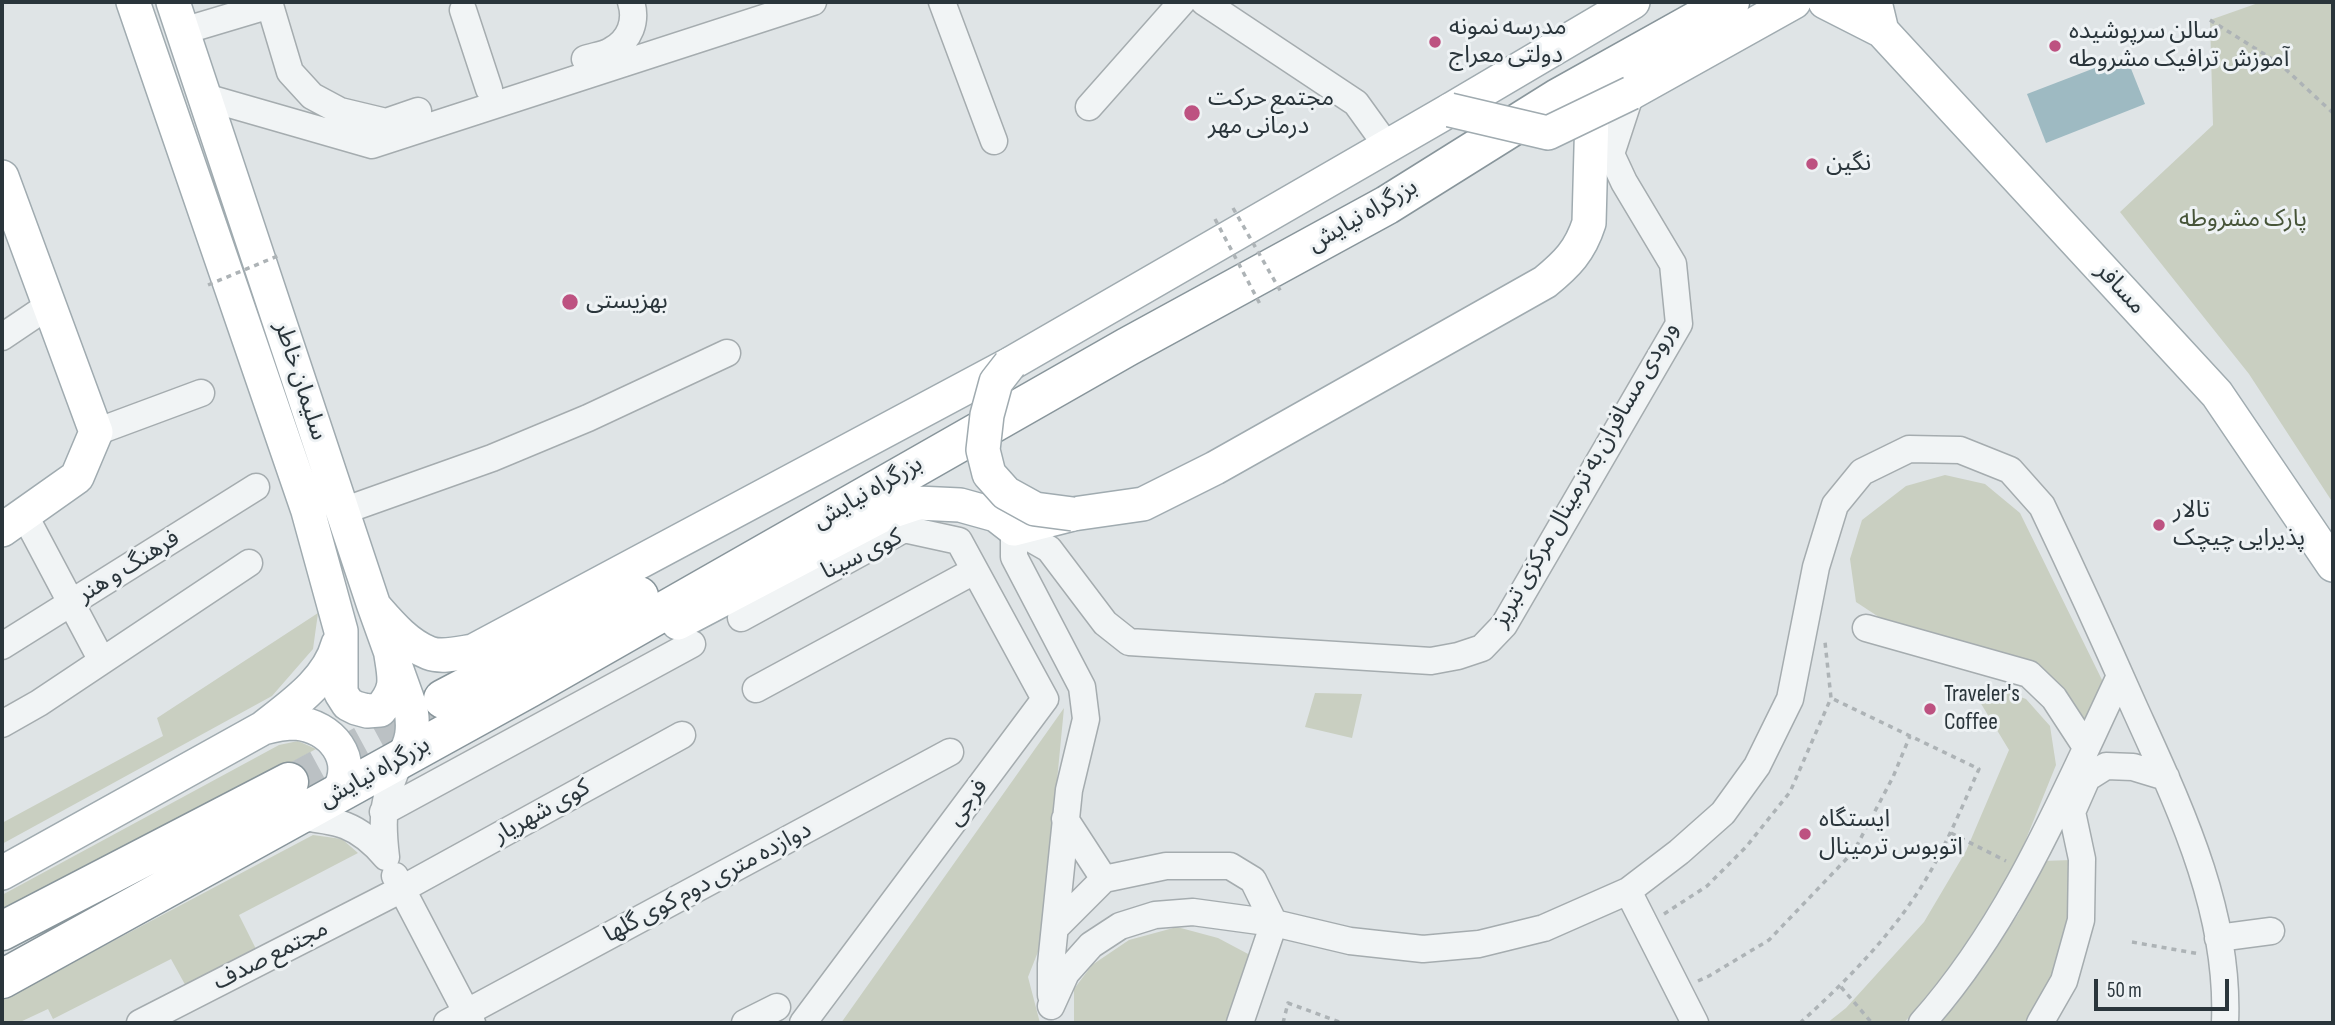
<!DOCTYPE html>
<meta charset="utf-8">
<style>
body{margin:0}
#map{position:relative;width:2335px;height:1025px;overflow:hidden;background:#dfe4e6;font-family:"Sofia Sans Condensed",sans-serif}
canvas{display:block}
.frame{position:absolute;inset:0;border:4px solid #2a353b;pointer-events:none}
.scale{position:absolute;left:2094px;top:979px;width:135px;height:32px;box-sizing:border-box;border:4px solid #2a353b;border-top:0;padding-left:9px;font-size:21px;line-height:24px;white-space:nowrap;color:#2a353b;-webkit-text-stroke:5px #eef2f4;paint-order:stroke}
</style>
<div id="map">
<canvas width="2335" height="1025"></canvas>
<div class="frame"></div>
<div class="scale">50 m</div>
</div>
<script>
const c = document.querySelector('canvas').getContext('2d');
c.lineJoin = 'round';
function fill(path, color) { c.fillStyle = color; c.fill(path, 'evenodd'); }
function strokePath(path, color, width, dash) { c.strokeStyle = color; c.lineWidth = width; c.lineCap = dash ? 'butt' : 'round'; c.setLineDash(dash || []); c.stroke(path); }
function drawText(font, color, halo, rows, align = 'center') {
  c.font = font + ' "Sofia Sans Condensed","Noto Sans Arabic",sans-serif'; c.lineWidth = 6; c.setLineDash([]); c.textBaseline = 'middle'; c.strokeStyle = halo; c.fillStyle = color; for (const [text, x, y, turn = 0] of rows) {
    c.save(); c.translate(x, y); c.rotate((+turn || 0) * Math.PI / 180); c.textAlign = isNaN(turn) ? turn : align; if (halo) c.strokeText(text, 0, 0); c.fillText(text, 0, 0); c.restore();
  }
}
const green = new Path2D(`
 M2261 2H2333V503L2249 374 2120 212 2213 125 2210 20Z
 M1945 475 1985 484 2020 513 2104 684 2084 724 2038 666 1891 625 1856 602 1850 559 1862 520 1906 486Z
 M318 613 313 649 272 696 2 844V823L163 736 157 718Z
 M1995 688 2026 699 2050 726 2056 765 2018 859 1958 958 1904 1023H1827L1846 1008 1924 922 1966 851 2009 750 1980 702Z
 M1315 693 1362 694 1352 738 1305 727Z
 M1064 708 1056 791 1049 924 1028 977 1040 1023H841Z
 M298 741 316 749 2 921V895L279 745Z
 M313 835 342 839 358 853 239 915 258 953 188 990 171 959 53 1019 48 1009 18 1023H2V1000Z
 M2073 860 2069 919 2051 979 2027 1023H1939L1955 1006 2019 913 2041 861Z
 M1177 927 1218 938 1250 955 1227 1023H1074V989L1092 965 1129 940Z`);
const water = new Path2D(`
 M2126 56 2145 104 2046 143 2027 94Z`);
const majorTunnel = new Path2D(`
 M289 782 435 703`);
const path = new Path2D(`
 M2210 20 2280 64 2333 113
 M1951 833 2006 861
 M1664 914 1707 886 1746 847 1790 792 1831 698 1825 642
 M2132 942 2200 954
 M1698 981 1709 976 1769 940 1854 851 1893 777 1910 736
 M1841 987 1872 1023
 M1283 1023 1288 1003 1342 1023
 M1800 1023C1843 984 1884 943 1916 895 1942 856 1960 811 1979 769L1831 698`);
const minor = new Path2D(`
 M269 2 290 72 312 96 340 111 386 122 418 111
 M942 2 994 141
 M1204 2 1356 103 1387 146
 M463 10 489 89
 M183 31 270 5
 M585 59C593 56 605 55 612 50 630 40 637 21 631 2
 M205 97 372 145 813 2
 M1089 107 1182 2
 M2 337 48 306
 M96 432 201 393
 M343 511 492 458 588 418 727 353
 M24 514 102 661
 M741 618 904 529 959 541 1045 699 803 1023
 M1866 628 2029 674 2054 698 2086 747
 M2 646 256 487
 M756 689 974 571
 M2 724 39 703 249 563
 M383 812 692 644
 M296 817C337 820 358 824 386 857 381 816 383 797 401 760
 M1065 819 1104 879
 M395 876 472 1023
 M1628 891 1695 1023
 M1055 928 1104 879 1166 866H1230L1253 880 1274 923 1240 1023
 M2218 938 2271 931
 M1051 995V964L1069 790 1086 719 1082 687 1014 557V529L1049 549 1105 623 1129 642 1431 661 1458 656 1482 648 1504 625 1679 324 1673 264 1624 182 1611 154 1631 93
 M1051 1006 1066 973 1091 945 1120 926 1155 915 1193 912 1274 923 1350 941 1423 949 1479 944 1544 928 1628 891 1679 852 1723 813 1757 766 1790 699 1816 567 1835 505 1862 472 1909 449 1960 450 2010 470 2042 506C2074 573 2105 641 2135 709 2180 808 2230 912 2225 1023
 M140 1023 402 889 682 735
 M447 1023 950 752
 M745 1023 777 1007
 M1922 1023C2012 922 2063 796 2120 676
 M2040 1023 2064 981 2081 920 2082 859 2072 812 2087 778 2106 766 2133 767 2166 777`);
const major = new Path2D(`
 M133 2 308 511 341 631V693L348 704 356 708 367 711 380 710C398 689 395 680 391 655
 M173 2 374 606 411 709C414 729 413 742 401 760
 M1825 2 1882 31 1875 2
 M1882 31 2217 394 2333 565
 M1631 93 1794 2
 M2 177 96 432 77 477 2 530
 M374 606C389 623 406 644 429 653 442 658 460 653 473 651L1010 364 1450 110 1633 2
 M678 623 887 513 917 503 960 505 996 515 1014 529 1073 514 1143 504 1215 468 1545 282C1567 264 1580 251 1589 223L1592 112
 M263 728C274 725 285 723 296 723 331 726 358 759 338 792
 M2 873 263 728C292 705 328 681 338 644`);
const highway = new Path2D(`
 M443 699 639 596
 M2 931 289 782
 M2 979 529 688 1127 347 1387 205 1558 98 1730 2`);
const pathBridge = new Path2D(`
 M1233 208 1281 292
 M1215 219 1260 304
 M208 285 280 255`);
const majorBridge = new Path2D(`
 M1450 110 1548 133 1631 93
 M1010 364 996 382 987 415 983 450 989 474 1006 493 1035 509 1073 514`);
const markers = [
 [1435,42,7,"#bd5281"],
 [2055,46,7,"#bd5281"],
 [1192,113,9,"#bd5281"],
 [1812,164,7,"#bd5281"],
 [570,302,9,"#bd5281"],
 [2159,525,7,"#bd5281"],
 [1930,709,7,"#bd5281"],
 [1805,834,7,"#bd5281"]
];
const poiNames = [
 ["مدرسه نمونه",1449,28],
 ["دولتی معراج",1449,56],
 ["سالن سرپوشیده",2069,32],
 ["آموزش ترافیک مشروطه",2069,60],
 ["مجتمع حرکت",1208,99],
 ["درمانی مهر",1208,127],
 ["نگین",1826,164],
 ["بهزیستی",586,302],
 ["تالار",2173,511],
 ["پذیرایی چیچک",2173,539],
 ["Traveler's",1944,695],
 ["Coffee",1944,723],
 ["ایستگاه",1819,820],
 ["اتوبوس ترمینال",1819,848]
];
const streetNames = [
 ["بزرگراه نیایش",1363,216,-30],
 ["مسافر",2120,289,47],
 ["سلیمان خاطر",300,381,72],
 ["ورودی مسافران به ترمینال مرکزی تبریز",1586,475,-60],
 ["بزرگراه نیایش",868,493,-30],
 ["کوی سینا",862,555,-26],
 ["فرهنگ و هنر",129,567,-32],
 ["بزرگراه نیایش",375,773,-29],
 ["فرجی",968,803,-53],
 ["کوی شهریار",542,812,-29],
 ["دوازده متری دوم کوی گلها",708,883,-28],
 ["مجتمع صدف",271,956,-27]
];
const parkNames = [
 ["پارک مشروطه",2243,220]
];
fill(green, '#c9cfc1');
fill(water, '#9ebac2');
strokePath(majorTunnel, '#bbc1c4', 33, [33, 17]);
strokePath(minor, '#a5acaf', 29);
strokePath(major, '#a0abb0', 36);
strokePath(highway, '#88959b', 41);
strokePath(path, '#adb3b6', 3.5, [5, 5]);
strokePath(minor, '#f1f4f5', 26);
strokePath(major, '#fff', 33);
strokePath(highway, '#fff', 38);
strokePath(majorBridge, '#a0abb0', 36, []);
strokePath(pathBridge, '#adb3b6', 3.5, [5, 5]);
strokePath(majorBridge, '#fff', 33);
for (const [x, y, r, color] of markers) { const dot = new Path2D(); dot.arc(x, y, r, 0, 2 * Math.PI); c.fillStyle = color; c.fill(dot); strokePath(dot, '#eef2f4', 2.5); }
drawText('24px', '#2a353b', '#eef2f4', poiNames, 'left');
drawText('24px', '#2a353b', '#eef2f4', streetNames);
drawText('24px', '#475539', '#eef2f4', parkNames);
</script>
